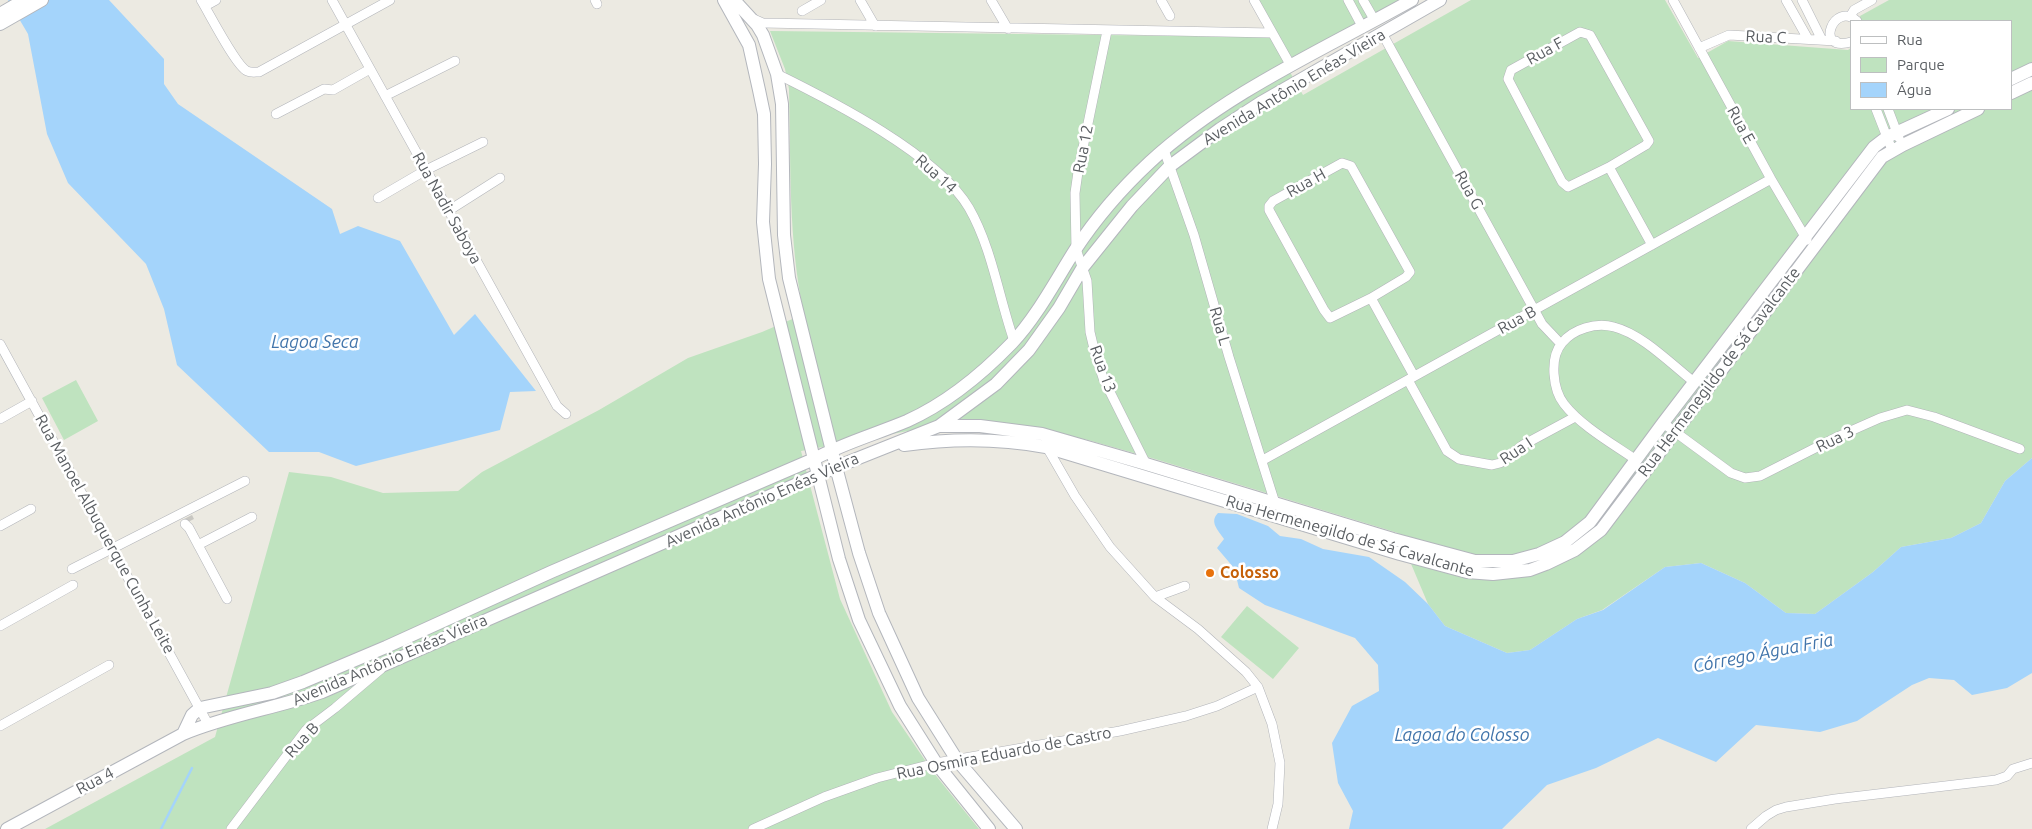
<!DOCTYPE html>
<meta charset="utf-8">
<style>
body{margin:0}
#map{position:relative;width:2032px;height:829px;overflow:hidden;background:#eceae2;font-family:Ubuntu,sans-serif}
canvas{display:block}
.legend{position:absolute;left:1850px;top:20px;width:162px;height:90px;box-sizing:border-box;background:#fff;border:1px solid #bdbfc0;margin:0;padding:6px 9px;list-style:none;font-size:15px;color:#5a5e62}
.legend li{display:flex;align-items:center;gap:10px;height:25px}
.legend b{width:25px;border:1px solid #bdbfc0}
</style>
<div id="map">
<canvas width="2032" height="829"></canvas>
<ul class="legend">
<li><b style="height:6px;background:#fff"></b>Rua</li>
<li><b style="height:14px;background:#bfe3bf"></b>Parque</li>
<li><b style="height:14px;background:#a4d4fb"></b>Água</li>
</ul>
</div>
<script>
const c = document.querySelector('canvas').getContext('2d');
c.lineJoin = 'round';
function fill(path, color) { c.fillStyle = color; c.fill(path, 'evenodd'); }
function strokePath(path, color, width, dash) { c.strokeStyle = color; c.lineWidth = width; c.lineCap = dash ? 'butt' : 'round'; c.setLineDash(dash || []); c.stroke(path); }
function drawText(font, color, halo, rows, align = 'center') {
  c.font = font + ' Ubuntu,sans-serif'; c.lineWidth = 5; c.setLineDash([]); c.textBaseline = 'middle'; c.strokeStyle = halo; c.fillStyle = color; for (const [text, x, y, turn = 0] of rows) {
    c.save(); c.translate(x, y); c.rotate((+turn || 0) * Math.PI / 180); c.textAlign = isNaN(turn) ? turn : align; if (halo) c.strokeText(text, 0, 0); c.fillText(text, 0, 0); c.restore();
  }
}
const green = new Path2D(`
 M1258 0H1406L1293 63Z
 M1471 0H1665L1698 58 1728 41 1848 50 1851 48V109H2011V21H1861L1860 16 1889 0H2032V458L2005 481 1981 523 1951 538 1901 547 1873 572 1815 614 1786 613 1745 583 1701 563 1665 567 1602 610 1577 619 1530 650 1507 653 1445 626 1428 604 1398 533 1155 459 1088 440 1021 426 956 422 801 451 840 599 892 712 933 772 979 829H45L215 737 289 472 331 477 383 493 458 491 482 472 599 410 688 358 762 332 804 314C788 240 791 164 789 89L785 69 770 31 1270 37 1303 95Z
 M76 380 98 421 64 440 42 398Z
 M1247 606 1299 648 1273 679 1221 637Z`);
const water = new Path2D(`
 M8 0H109L164 59V84L178 104 332 209 340 234 358 226 400 241 454 335 475 314 536 391 510 392 500 430 356 466 319 452H269L177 365 164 309 146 264 68 183 47 134 28 34Z
 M2032 458V673L2007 688 1972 695 1954 680 1929 678 1912 685 1857 721 1820 732 1756 725 1716 762 1658 738 1596 768 1547 785 1502 829H1349L1353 811 1338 783 1332 743 1352 706 1379 691 1378 665 1355 638 1265 605 1239 588 1234 568 1217 548 1224 539C1218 530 1209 522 1218 513L1237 514 1268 526 1280 536 1301 539 1323 549 1369 557 1405 582 1428 604 1445 626 1507 653 1530 650 1577 619 1603 610 1665 567 1701 563 1745 583 1786 613 1815 614 1873 572 1901 547 1951 538 1981 523 2005 481Z`);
const stream = new Path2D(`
 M161 829 192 768`);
const streetTunnel = new Path2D(`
 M188 517 190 521`);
const street = new Path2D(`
 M201 0C209 13 236 66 247 71 251 73 255 72 259 72L390 0
 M332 0 557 406 566 414
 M595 0 597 4
 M860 0 875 26
 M991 0 1008 29
 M1161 0 1170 16
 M1254 0 1291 66
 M1348 0 1363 28
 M1363 0 1375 21
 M1673 0 1771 179 1807 240
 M1786 0 1808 39
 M1802 0 1822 40
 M205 6 216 0
 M802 11 821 0
 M1851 15 1854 10 1872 0
 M754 19 763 23 1272 33
 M1107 31 1078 172 1075 193 1076 249 1087 281 1090 332 1095 353 1103 378 1146 464
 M1580 32 1590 35 1649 141 1646 145 1609 167 1568 187 1562 182 1508 79 1511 70Z
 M1382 33 1542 324 1561 344
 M1851 42C1813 53 1834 0 1857 21
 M1699 48 1729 35 1836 41
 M777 74C832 101 938 155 969 208 992 248 999 298 1014 341
 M385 96 455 61
 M1876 109 1892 150
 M1888 109 1899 138
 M276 114 324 89 333 90 370 69
 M1164 150 1194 235 1229 357 1275 503
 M1342 163 1351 166 1410 272 1406 277 1371 298 1330 318 1324 310 1269 210V206L1273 201Z
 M1609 167 1652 245
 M378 198 426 170 483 142
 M448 211 500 178
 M1371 298 1414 376
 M0 344 208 724
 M1408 380 1447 451 1459 459 1492 465 1500 463 1523 445 1575 417
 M0 419 32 401
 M1663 423 1731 473 1745 478 1760 476 1837 437 1880 418 1907 410 1934 417 2020 449
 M1045 444 1075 496 1110 547 1155 597 1198 629 1246 672 1258 687 1272 724 1280 763 1278 804 1272 829
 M1263 460 1771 179
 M1636 460C1613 444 1581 426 1564 404 1553 390 1549 358 1562 343 1573 329 1596 322 1614 327 1642 334 1671 364 1694 382
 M185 524 189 528 227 599
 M0 526 31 509
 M198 545 252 517
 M72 569 245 481
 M1155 597 1185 586
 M0 626 73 585
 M0 726 109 665
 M231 829 306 730 335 708 381 669
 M753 829 824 797 877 778 936 763 1120 731 1186 716 1217 706 1258 687
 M1751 829 1766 816 1776 810 1786 807 1835 799 1996 780 2007 776 2013 769 2032 763`);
const secondary = new Path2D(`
 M724 0 749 45 759 90 764 114 765 164 763 222 769 279 839 559 859 620 900 706 936 763 989 829
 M734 0 757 25 763 35 777 74 782 104 784 235 789 278 836 467 859 553 879 613 918 698 957 760 1016 829
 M0 14 24 0
 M0 24 42 0
 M2011 79 2032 69
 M2011 93 2032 83
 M939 426H980L1042 434 1146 464 1393 539 1475 561H1513L1539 554 1565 542 1590 522 1663 423 1874 147 1887 137 1948 109
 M904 445C953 438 998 438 1046 447L1400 554 1467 572 1493 574 1530 570 1546 564 1575 550 1601 530 1882 157 1903 145 1978 109
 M183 734 192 715 200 708 272 693 303 682 386 647 551 572 814 459C844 443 876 434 907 421 947 403 982 374 1012 343 1036 318 1056 280 1075 250 1096 218 1122 188 1150 162 1226 92 1323 50 1412 0
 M7 829 183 734C228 715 277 708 322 692L836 467 939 426 996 384 1029 350 1059 308 1083 267 1132 206 1170 166 1220 129 1260 103 1440 0`);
const markers = [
 [1210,573,5,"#e8710a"]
];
const streetNames = [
 ["Rua C",1766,37,3],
 ["Rua F",1545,51,-29],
 ["Avenida Antônio Enéas Vieira",1294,87,-31],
 ["Rua E",1741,125,61],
 ["Rua 12",1083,149,-79],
 ["Rua 14",936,174,42],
 ["Rua H",1306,183,-29],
 ["Rua G",1469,190,61],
 ["Rua Nadir Saboya",447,208,61],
 ["Rua B",1517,320,-29],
 ["Rua L",1220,326,74],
 ["Rua 13",1103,369,70],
 ["Rua Hermenegildo de Sá Cavalcante",1719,372,-53],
 ["Rua 3",1835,439,-26],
 ["Rua I",1516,451,-33],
 ["Avenida Antônio Enéas Vieira",762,500,-24],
 ["Rua Manoel Albuquerque Cunha Leite",105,534,61],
 ["Rua Hermenegildo de Sá Cavalcante",1350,536,16],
 ["Avenida Antônio Enéas Vieira",390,660,-23],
 ["Rua B",302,740,-47],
 ["Rua Osmira Eduardo de Castro",1004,753,-11],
 ["Rua 4",95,781,-28]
];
const foodNames = [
 ["Colosso",1220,573]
];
const waterNames = [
 ["Lagoa Seca",315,342],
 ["Córrego Água Fria",1763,653,-11],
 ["Lagoa do Colosso",1462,735]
];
fill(green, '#bfe3bf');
fill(water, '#a4d4fb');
strokePath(stream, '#a4d4fb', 2.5);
strokePath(streetTunnel, '#c8c7c2', 9, [9, 4.5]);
strokePath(street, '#b2b4b9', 10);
strokePath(secondary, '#b3b6bc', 14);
strokePath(street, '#fff', 9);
strokePath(secondary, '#fff', 12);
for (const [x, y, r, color] of markers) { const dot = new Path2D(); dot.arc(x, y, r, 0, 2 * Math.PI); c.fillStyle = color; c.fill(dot); strokePath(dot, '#fff', 2); }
drawText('16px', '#5a5e62', '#fff', streetNames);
drawText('bold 16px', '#c56008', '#fff', foodNames, 'left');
drawText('italic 18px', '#4275ab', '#fff', waterNames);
</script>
